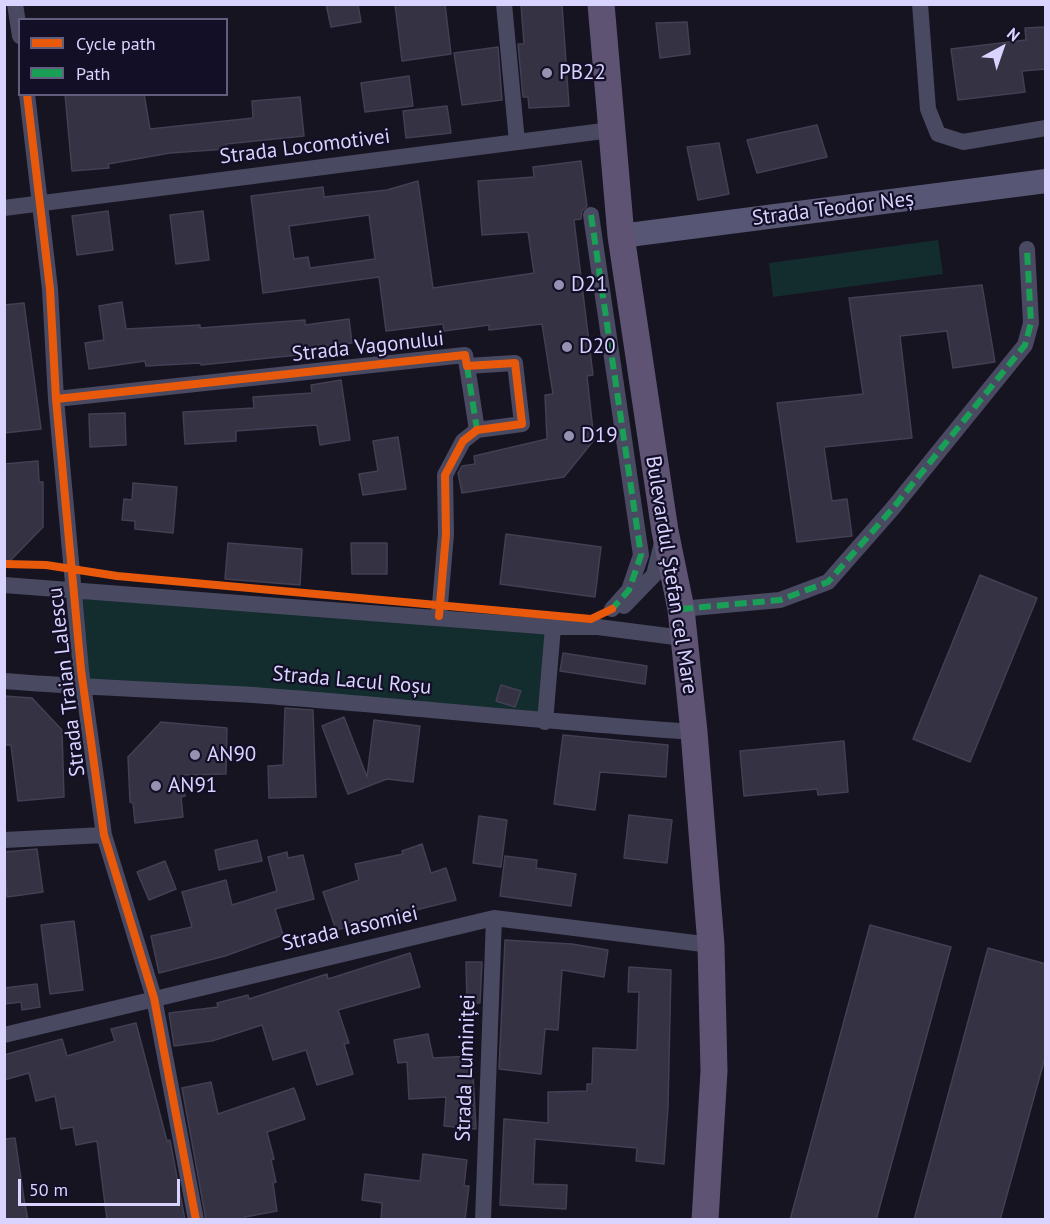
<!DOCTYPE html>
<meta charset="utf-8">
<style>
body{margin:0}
#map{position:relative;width:1050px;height:1224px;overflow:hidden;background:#161421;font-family:"PT Sans",sans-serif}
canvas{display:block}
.frame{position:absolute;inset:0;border:6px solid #d9d4ff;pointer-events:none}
.legend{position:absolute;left:18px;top:18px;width:210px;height:78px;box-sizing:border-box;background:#130f26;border:2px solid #625e7d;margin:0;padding:8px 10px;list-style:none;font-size:18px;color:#d9d4ff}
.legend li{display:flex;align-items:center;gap:12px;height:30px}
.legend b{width:30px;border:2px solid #625e7d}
.north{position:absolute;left:972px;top:18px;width:60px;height:60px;-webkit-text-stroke:4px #130f26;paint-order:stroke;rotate:40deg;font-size:16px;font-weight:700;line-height:24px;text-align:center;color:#d9d4ff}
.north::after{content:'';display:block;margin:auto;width:21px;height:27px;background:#d9d4ff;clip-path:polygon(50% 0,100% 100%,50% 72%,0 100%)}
.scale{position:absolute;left:18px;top:1179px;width:162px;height:27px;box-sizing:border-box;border:3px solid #d9d4ff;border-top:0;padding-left:8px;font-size:18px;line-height:21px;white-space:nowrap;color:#d9d4ff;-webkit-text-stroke:4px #130f26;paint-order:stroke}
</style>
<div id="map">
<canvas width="1050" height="1224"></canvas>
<div class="frame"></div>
<ul class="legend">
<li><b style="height:8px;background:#e8590c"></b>Cycle path</li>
<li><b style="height:8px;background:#1a9f57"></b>Path</li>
</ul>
<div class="north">N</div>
<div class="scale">50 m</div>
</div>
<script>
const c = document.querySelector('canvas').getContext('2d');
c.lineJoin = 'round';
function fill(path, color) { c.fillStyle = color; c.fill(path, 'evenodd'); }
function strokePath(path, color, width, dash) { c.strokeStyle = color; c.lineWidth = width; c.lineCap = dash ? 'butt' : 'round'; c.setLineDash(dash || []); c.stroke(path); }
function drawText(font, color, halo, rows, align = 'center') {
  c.font = font + ' "PT Sans",sans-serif'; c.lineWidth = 4.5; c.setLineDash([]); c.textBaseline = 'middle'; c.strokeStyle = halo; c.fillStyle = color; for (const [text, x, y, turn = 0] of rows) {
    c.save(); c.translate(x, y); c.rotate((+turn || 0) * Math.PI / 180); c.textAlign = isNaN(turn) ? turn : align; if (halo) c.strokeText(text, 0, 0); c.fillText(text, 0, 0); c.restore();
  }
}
const green = new Path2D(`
 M938 240 943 274 773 297 769 263Z
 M73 589 553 627 545 722 83 688Z`);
const building = new Path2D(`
 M326 4H358L361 22 331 27Z
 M395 4H445L451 54 402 61Z
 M521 4H562L569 106 529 108 528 97H523L518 44H524Z
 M687 22 690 54 660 58 656 23Z
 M1046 27V69L1022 71 1025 92 958 100 951 49 1026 40 1025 28Z
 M498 47 502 100 462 105 454 53Z
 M409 76 413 106 365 112 361 83Z
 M65 94H144L150 129 253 118 252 101 300 97 304 136 226 144 227 149 170 153 108 164 109 168 72 171Z
 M447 106 451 133 406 138 403 111Z
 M817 125 827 157 757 173 747 140Z
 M719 143 729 194 698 200 687 147Z
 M581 161 587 206 582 211 581 219 574 220 593 375 587 376 594 440 564 477 462 493 458 473 462 466 475 464 474 456 547 439 545 395 553 394 542 324 489 330V325L444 331 443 324 386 331 379 277 263 293 251 196 323 187 324 197 387 190 418 181 433 288 534 273 528 232 482 235 478 181 534 177 533 167ZM369 215 375 259 310 268 308 257 294 259 289 226Z
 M108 211 113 250 77 255 72 216Z
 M203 211 209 260 176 264 170 215Z
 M982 285 995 362 953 368 947 331 900 336 912 438 824 447 832 501 847 499 852 536 797 542 777 403 863 394 849 298Z
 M122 302 126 329 200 325V328L305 320V325L349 319 352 343 307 348 308 354 201 365 200 363 146 366 145 361 89 369 85 343 104 340 99 306Z
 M24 303 41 429 4 433V305Z
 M341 380 350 440 320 445 317 425 236 431V441L185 444 183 412 254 408 253 397 312 393 311 385Z
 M125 413 126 445 90 447 89 414Z
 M398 437 406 489 363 495 359 474 378 471 373 441Z
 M38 461 39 482H43V527L4 567V464Z
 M133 483 177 487 173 533 135 529V521L122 520 124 499 132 500Z
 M506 534 601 547 595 597 500 584Z
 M228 543 302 549 300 585 225 579Z
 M351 543H387V574H352Z
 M980 575 1037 598 970 762 913 739Z
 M563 653 647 666 645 684 560 671Z
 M501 685 521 691 515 707 496 701Z
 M4 696 32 698 62 730 64 797 18 801 11 745H4Z
 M285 708 313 710 316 797 269 798 268 766 283 765Z
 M344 717 367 777 374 720 420 726 413 782 387 779 348 794 322 726Z
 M161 722 227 728 226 774 183 775 185 796 181 797 183 817 135 823 133 803 130 802 128 757Z
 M563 735 668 745 666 777 600 772 595 810 554 804Z
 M844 741 848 792 818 795 817 789 744 796 740 751Z
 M629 815 672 820 667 863 624 858Z
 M479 816 507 820 501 867 473 863Z
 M257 840 262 861 219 870 215 850Z
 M422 844 431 873 446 868 456 900 336 930 323 892 359 880 355 864 403 854 402 851Z
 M37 849 43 892 7 897 4 852Z
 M287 852 288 858 303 855 314 899 275 909 283 935 225 956 159 973 151 936 192 927 182 892 226 880 232 905 277 891 268 857Z
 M505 856 537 860 536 868 576 874 571 906 500 896Z
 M165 861 176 889 149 900 137 872Z
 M74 921 83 990 50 994 41 925Z
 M870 925 951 947 876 1220H790Z
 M505 940 572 944 608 950 604 977 562 970 558 1030 545 1029 541 1074 499 1069Z
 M988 948 1046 964V1054L1000 1220H914Z
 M410 953 420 987 338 1010 349 1043 344 1044 353 1074 317 1085 306 1050 273 1060 262 1025 212 1041 174 1046 169 1013 218 1007 217 1003 248 995 249 999 327 974 328 979Z
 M466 962H482L480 1003H467Z
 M629 967 671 970 668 1107 664 1164 636 1161 637 1148 535 1139 533 1184 567 1185 566 1209 500 1205 504 1119 548 1123V1092L587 1091V1084H592L593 1048 637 1050 639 992H628Z
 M37 984 40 1007 22 1010 21 1002 4 1004V988Z
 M136 1023 167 1141 170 1140 185 1220H107L97 1141 76 1145 73 1127 61 1129 55 1096 36 1101 29 1073 4 1080V1055L62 1039 67 1056 115 1041 111 1029Z
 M428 1034 433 1058 472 1056 476 1129 444 1126 446 1097 409 1099 407 1062 398 1063 394 1040Z
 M211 1082 218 1114 294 1088 305 1119 267 1132 274 1159 271 1160 276 1182 273 1183 277 1211 245 1217V1220H206L182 1088Z
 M15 1138 24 1199 28 1220H4V1139Z
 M423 1154 467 1160 464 1186H469L465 1220H381L382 1203 362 1200 365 1174 420 1181Z`);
const street = new Path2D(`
 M15 4 20 36
 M504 4 517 142
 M920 4 928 109 938 134 963 142 1046 128
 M27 94 50 289 56 399 81 670 104 835 154 998 196 1220
 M4 208 611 130
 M591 215 641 555 629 590 612 609
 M467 366 477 430
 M56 399 465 355 467 366 515 363 522 424 477 430 463 441 445 475 446 534 439 616
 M4 585 553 627H598L683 638
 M624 606 654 575 662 543
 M681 609 780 600 828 582 893 508 1025 345 1031 323 1027 249
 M4 681C88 688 171 690 254 695 401 706 548 722 694 732
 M545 722 553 627
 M4 840 104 835
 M4 1035 494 918 711 945
 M483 1220 494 918`);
const secondary = new Path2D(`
 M621 236 1046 181`);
const primary = new Path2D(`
 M601 4 621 236 665 531 681 609 694 732 711 945 714 1071 705 1220`);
const quiet = new Path2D(`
 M591 215 641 555 629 590 612 609
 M467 366 477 430
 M681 609 780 600 828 582 893 508 1025 345 1031 323 1027 249`);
const cycleway = new Path2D(`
 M27 94 50 289 56 399 81 670 104 835 154 998 196 1220
 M56 399 465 355 467 366 515 363 522 424 477 430 463 441 445 475 446 534 439 616
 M4 564 46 565 117 576 591 619 612 609`);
const markers = [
 [547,73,6,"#9591b1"],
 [559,285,6,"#9591b1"],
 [567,347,6,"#9591b1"],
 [569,436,6,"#9591b1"],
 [195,755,6,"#9591b1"],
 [156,786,6,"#9591b1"]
];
const poiNames = [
 ["PB22",559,73],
 ["D21",571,285],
 ["D20",579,347],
 ["D19",581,436],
 ["AN90",207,755],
 ["AN91",168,786]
];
const streetNames = [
 ["Strada Locomotivei",305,147,-7],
 ["Strada Teodor Neș",833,209,-7],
 ["Strada Vagonului",368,347,-6],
 ["Bulevardul Ștefan cel Mare",671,575,81],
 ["Strada Lacul Roșu",352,681,5],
 ["Strada Traian Lalescu",67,682,-97],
 ["Strada Iasomiei",350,929,-13],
 ["Strada Luminiței",466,1068,-88]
];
fill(green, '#132c2d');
fill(building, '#343243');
strokePath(building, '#433f54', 1.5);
strokePath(street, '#4a4962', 16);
strokePath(secondary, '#575674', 24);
strokePath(primary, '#5e5373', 27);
strokePath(quiet, '#1a9f57', 6, [12, 6]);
strokePath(cycleway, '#e8590c', 8);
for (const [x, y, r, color] of markers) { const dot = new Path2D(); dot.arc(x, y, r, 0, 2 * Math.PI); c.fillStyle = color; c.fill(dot); strokePath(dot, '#130f26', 2); }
drawText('21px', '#d9d4ff', '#130f26', poiNames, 'left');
drawText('21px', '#d9d4ff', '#130f26', streetNames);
</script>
